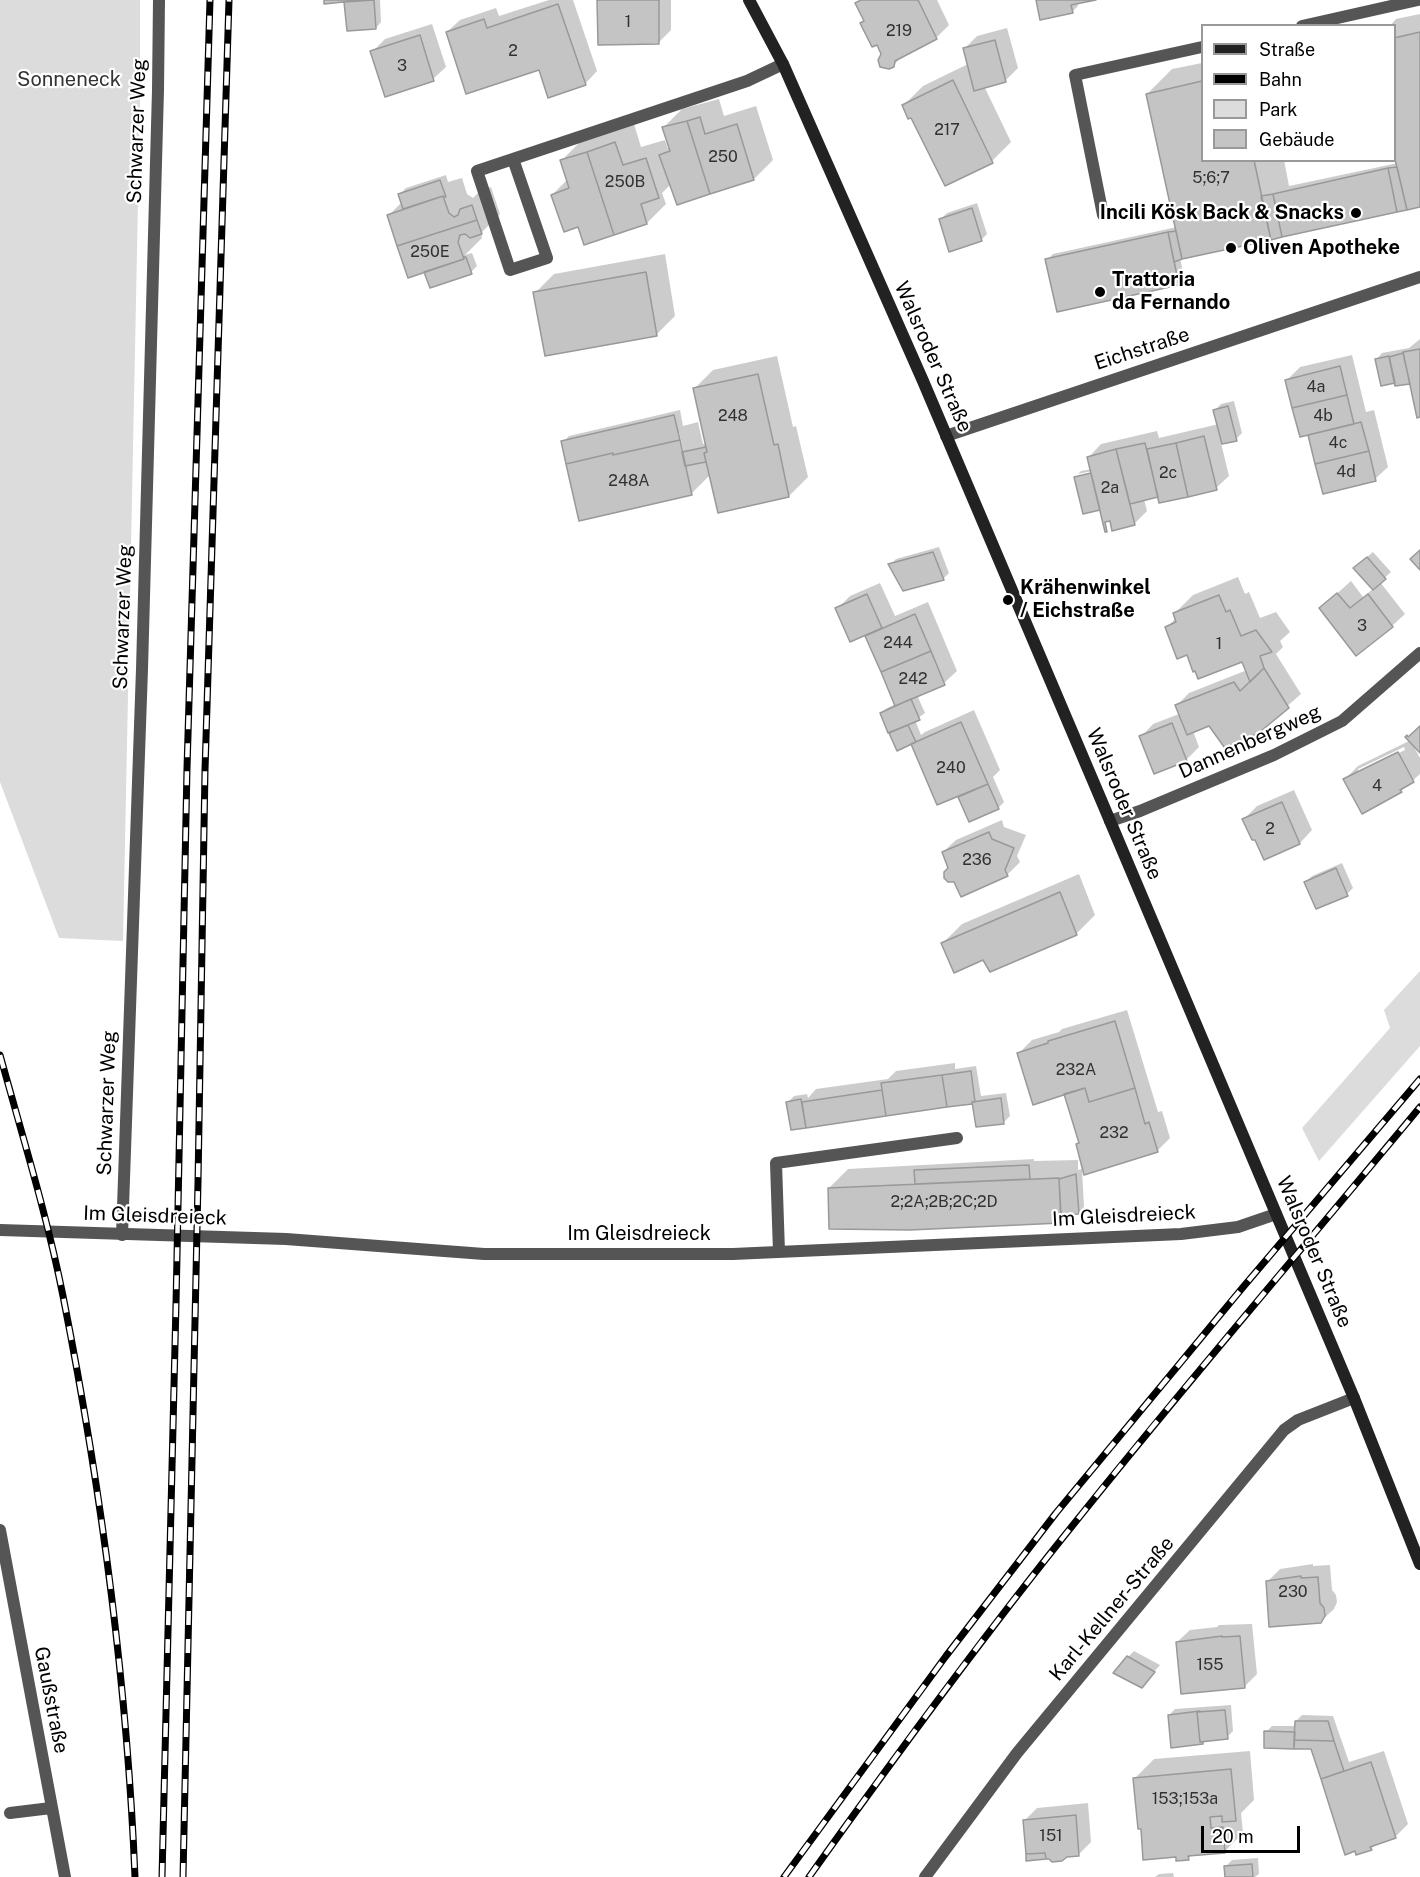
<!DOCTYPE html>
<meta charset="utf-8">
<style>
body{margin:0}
#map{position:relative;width:1420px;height:1877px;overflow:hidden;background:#fff;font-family:"Public Sans",sans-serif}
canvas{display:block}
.legend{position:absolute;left:1201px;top:24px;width:195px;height:138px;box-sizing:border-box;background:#fff;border:2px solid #999;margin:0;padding:8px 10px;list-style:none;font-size:18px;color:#000}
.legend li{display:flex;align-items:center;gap:12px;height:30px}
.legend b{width:30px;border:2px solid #999}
.scale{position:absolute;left:1201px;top:1826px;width:99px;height:27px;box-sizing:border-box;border:3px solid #000;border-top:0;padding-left:8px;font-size:18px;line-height:21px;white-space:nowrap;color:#000;-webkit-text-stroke:4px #fff;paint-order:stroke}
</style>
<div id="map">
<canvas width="1420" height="1877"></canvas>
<ul class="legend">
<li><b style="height:8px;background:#222"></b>Straße</li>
<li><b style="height:8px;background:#000"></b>Bahn</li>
<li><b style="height:16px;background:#dcdcdc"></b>Park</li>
<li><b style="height:16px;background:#c4c4c4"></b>Gebäude</li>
</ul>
<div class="scale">20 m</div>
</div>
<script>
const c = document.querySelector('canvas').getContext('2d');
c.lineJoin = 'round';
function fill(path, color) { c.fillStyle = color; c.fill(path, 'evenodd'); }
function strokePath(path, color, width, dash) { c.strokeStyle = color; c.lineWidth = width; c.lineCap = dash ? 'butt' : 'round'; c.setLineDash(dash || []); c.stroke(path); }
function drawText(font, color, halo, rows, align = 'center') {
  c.font = font + ' "Public Sans",sans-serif'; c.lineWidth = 4.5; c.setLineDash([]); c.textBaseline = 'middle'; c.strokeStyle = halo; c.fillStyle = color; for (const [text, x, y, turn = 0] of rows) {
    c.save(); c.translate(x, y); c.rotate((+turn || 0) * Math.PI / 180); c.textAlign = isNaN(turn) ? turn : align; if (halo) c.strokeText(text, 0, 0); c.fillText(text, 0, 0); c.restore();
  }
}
const green = new Path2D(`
 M0 0H140V103L123 941 59 938 0 782Z
 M1420 971V1046L1319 1161 1302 1128 1390 1028 1384 1010Z`);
const shadow = new Path2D(`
 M325 0H380L381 22 376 28 348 30 346 0Z
 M549 0H573L597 71 585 84 447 32 460 20 496 8 499 16Z
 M599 0H671V30L659 42Z
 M860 0H937L949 25 936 38 904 54 893 66 883 54 857 3Z
 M1038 0H1089L1077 2 1078 6 1072 12Z
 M1420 14V205L1180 258 1184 277 1178 283 1047 260 1053 254 1177 227 1147 94 1172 69 1202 63V160H1284L1289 186 1398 163 1394 148V26H1390L1396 19Z
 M432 24 446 67 433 79 372 52 385 39Z
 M1007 28 1018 68 1005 81 984 86 1011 142 992 161 945 184 912 116 904 105 923 86 968 64 964 49 977 36Z
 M719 99 724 116 756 106 773 160 754 179 671 184 662 193 666 204 647 223 579 226 552 195 568 179 561 161 580 142 634 124 641 147 665 140 668 149 670 146 663 128 682 109Z
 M446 175 448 182 462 178 467 194 473 198 481 190 491 187 500 214 481 233 482 238 465 255 472 253 477 266 471 272 426 270 389 215 402 202 400 194 406 188Z
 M977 203 987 234 981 240 941 219 947 213Z
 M665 254 675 316 656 335 535 293 554 274Z
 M1420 339V415L1411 382 1377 359 1382 353 1409 348Z
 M1352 355 1366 412 1374 410 1388 467 1375 479 1309 433 1287 380 1300 367Z
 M777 356 793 427 796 426 808 477 789 496 710 475 691 494 563 442 569 436 680 410 683 426 698 422 703 444 706 443 694 389 713 370ZM679 432 684 453 681 455 676 433Z
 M1234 401 1242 433 1236 439 1221 443 1229 476 1216 488 1159 495 1144 499 1147 511 1134 524 1111 519 1092 471 1078 474 1081 471 1092 469 1089 457 1101 444 1157 431 1159 438 1219 424 1215 410 1221 404Z
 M939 547 949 573 943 579 890 565 896 559Z
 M1373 552 1391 572 1380 582 1405 614 1392 626 1321 608 1351 581 1363 597 1374 588 1361 562Z
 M1238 577 1245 594 1249 592 1260 618 1276 612 1290 632 1280 641 1283 647 1276 654 1301 694 1261 729 1210 725 1193 731 1199 747 1186 760 1141 737 1153 724 1179 714 1176 706 1189 693 1247 670 1243 660 1188 653 1167 627 1176 618 1174 614 1193 595Z
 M880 583 895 616 928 602 957 671 944 683 917 695 925 713 915 720 921 735 925 732 974 710 1000 770 993 777 1004 802 998 808 960 797 965 792 912 742 897 749 881 713 887 708 896 704 866 634 837 609 850 596Z
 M1420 725V751L1413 745 1420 758V774L1401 791 1345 779 1358 766 1411 740 1408 737ZM1404 747 1405 750 1358 773V769Z
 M1294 790 1312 830 1300 843 1265 858 1244 819 1257 806Z
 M1002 820 1004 827 1026 835 1017 856 1020 862 1007 875 955 880 943 852 956 840Z
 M1342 863 1353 888 1347 894 1306 882 1312 876Z
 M1079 874 1095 915 1076 934 984 958 943 943 962 924Z
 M1127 1010 1158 1112 1162 1111 1170 1138 1157 1151 1080 1142 1065 1093 1019 1053 1032 1040 1059 1032 1062 1029Z
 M955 1063V1069L976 1066 981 1096 1006 1093 1010 1116 1004 1122 973 1102 792 1128 788 1102 794 1096 807 1094 808 1098 816 1089 888 1079 896 1071Z
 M1034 1159V1161L1078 1160V1170L1082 1169 1084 1207 1078 1213H1069L1061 1222 829 1188 848 1169Z
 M1313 1564V1566L1330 1565 1332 1590 1336 1595 1337 1602 1334 1609 1321 1621 1267 1582 1280 1569Z
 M1252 1624 1257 1674 1244 1687 1177 1642 1190 1630 1217 1627 1219 1625Z
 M1134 1651 1160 1665 1147 1680 1128 1657Z
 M1231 1705 1233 1731 1227 1737 1206 1740 1203 1743 1172 1746 1169 1715 1175 1709Z
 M1302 1715 1333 1716 1349 1762 1384 1751 1408 1824 1395 1837 1377 1843 1371 1849 1356 1850 1346 1853 1312 1748 1266 1732 1272 1726H1296V1721Z
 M1250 1751 1254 1800 1241 1813 1243 1833 1224 1852 1192 1855 1188 1859 1135 1778 1154 1759Z
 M1088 1803 1091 1842 1079 1854 1024 1821 1037 1808Z
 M1258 1858 1259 1874 1255 1877H1227L1226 1866 1232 1860Z
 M1173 1873 1174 1877H1155L1159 1874Z`);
const building = new Path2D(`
 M324 0H363L324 4Z
 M374 0 376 29 347 31 344 2Z
 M597 0H659V44L598 45Z
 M861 0H918L937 39 895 61 894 67 889 69 880 67 878 60 881 54 877 45 872 47 860 23 864 21 855 3Z
 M1036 0H1096L1071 5 1073 13 1040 20Z
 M558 4 586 85 548 98 539 70 466 94 446 32 484 19 487 28Z
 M1420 32V207L1407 210 1394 155V38Z
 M420 35 434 81 385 97 370 51Z
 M995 40 1006 82 974 91 963 48Z
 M953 80 993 163 945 186 911 118 908 119 902 105Z
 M1202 81V160H1254L1271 240 1182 259 1146 94Z
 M700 117 705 134 737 124 754 180 710 194 687 121Z
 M687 121 710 194 677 205 659 155 670 151 662 127Z
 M615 142 623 165 646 158 659 198 641 204 647 224 614 235 587 152Z
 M587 152 614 235 584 245 578 227 564 232 551 195 569 188 560 160Z
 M1397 167 1407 210 1397 212 1388 168Z
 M1388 168 1397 212 1282 237 1273 194Z
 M440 180 446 197H443V196L403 209 398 194Z
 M1273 194 1282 237 1271 240 1261 196Z
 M443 196 449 213 454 217 458 215 460 209 472 205 477 220 397 246 387 215Z
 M972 208 982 241 949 252 939 219Z
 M477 220 482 234 470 238 465 234 460 235 458 242 464 259 408 278 397 246Z
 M1176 231 1182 259 1174 262 1168 232Z
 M1168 232 1179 285 1057 312 1045 259Z
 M464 257H466L472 274 430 288 424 272 464 259Z
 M646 272 657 336 545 356 533 292Z
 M1420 349V417L1417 418 1403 352Z
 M1403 353 1410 384 1395 386 1389 357Z
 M1389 356 1395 383 1381 386 1375 359Z
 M1340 366 1347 395 1292 408 1285 380Z
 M758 374 774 445 778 444 789 497 718 513 704 453 707 452 693 388Z
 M1347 395 1354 424 1300 437 1292 408Z
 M1228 406 1237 441 1222 444 1213 410Z
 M674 415 680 440 613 455V453L566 464 561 441Z
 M1361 422 1369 451 1315 464 1308 435Z
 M1204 436 1217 490 1188 497 1176 443Z
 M680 440 692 495 579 521 566 464 613 453V455Z
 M1145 443 1158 497 1130 504 1116 449Z
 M1176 443 1188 497 1159 503 1147 449Z
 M706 447 707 452 704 453 706 462 685 466 682 452Z
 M1116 449 1135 525 1112 531 1110 521 1105 522 1107 532H1105L1087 457Z
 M1369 451 1376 481 1323 494 1315 464Z
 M1091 473 1100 510 1083 514 1074 477Z
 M1420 550V570L1410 559Z
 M933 552 944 580 903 591 888 564Z
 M1367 557 1386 579 1373 590 1353 568Z
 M1337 593 1350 608 1368 594 1393 627 1356 656 1319 608Z
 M867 594 882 628 850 642 835 608Z
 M1219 595 1226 612 1230 610 1241 636 1256 630 1272 652 1260 656 1264 668 1250 682 1242 662 1198 679 1195 671 1193 672 1187 655 1177 659 1165 627 1176 622 1173 613Z
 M915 614 931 651 881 672 865 636Z
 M931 651 945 685 895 706 881 672Z
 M1264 668 1289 708 1261 731 1227 751 1209 726 1187 735 1175 705 1234 682 1240 691Z
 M911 699 920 720 888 733 880 713Z
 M961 722 988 784 937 805 911 744Z
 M1172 723 1187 761 1154 774 1139 736Z
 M908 725 916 742 897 751 889 733Z
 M1420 726V753L1405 737 1407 735 1408 737Z
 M1398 752 1414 782 1400 790 1402 792 1362 814 1343 779Z
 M988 784 999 809 969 822 958 797Z
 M1282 802 1300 844 1264 860 1255 840H1252L1242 819Z
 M989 832 992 839 1014 848 1005 870 1008 876 961 897 954 882H948L944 878V872L948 868 942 852Z
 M1336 868 1348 896 1316 909 1304 882Z
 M1060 892 1077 935 990 972 983 960 954 973 941 943Z
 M1115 1021 1135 1088 1089 1102 1085 1088 1033 1105 1017 1053 1048 1043V1041Z
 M971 1071 975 1102H972V1104L947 1107 942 1075Z
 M942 1075 947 1107 886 1116 881 1083Z
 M1085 1088 1089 1102 1135 1088 1145 1124 1149 1122 1158 1152 1084 1175 1076 1144 1079 1143 1064 1094Z
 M882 1090 886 1116 806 1128 802 1102Z
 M1001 1098 1004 1124 976 1127 972 1102Z
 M801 1099 806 1128 791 1130 786 1102Z
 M1029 1165 1030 1179 915 1184 914 1170Z
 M1076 1174 1079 1214 1061 1215 1059 1179Z
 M1059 1178 1061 1223 910 1230 829 1229 828 1188Z
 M1301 1576V1578L1318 1577 1320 1603 1324 1608 1325 1616 1321 1623 1269 1627 1266 1581Z
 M1222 1636V1637L1240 1636 1245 1688 1181 1694 1176 1642Z
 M1127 1656 1155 1672 1142 1688 1113 1673Z
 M1225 1710 1228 1739 1200 1742 1197 1712Z
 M1200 1711 1197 1712 1200 1742H1203V1744L1171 1748 1168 1715Z
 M1295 1721H1328L1334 1741 1294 1740Z
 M1264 1731 1295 1732 1294 1749 1264 1748Z
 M1294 1740 1334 1741 1344 1771 1321 1779 1311 1749H1294Z
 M1371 1762 1396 1838 1370 1847 1372 1850 1356 1855 1355 1851 1345 1855 1321 1779Z
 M1231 1769 1236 1821 1222 1822V1816L1210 1817 1211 1828 1223 1827 1225 1853 1188 1856 1189 1860 1176 1861V1857L1143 1860 1141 1829H1138L1133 1778Z
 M1076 1815 1079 1856 1067 1857 1062 1861 1052 1862 1049 1859H1046L1045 1853 1026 1854 1023 1820Z
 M1045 1853 1046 1859 1026 1861V1854Z
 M1252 1864 1253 1877H1225L1224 1866Z`);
const lane = new Path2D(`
 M1302 26 1418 0
 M513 159 547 258 510 270 477 171 747 81 783 64
 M1103 215 1075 75 1202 47
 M0 1230 286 1239 484 1254H733L1181 1234 1238 1227 1276 1214
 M779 1252 776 1163 957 1138
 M0 1530 65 1877
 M10 1813 51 1808`);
const street = new Path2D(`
 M946 436 1420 277
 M1110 821 1140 811 1274 755 1342 721 1420 653
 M122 1235 142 669 158 90 159 0
 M925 1877 1017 1753 1284 1430 1298 1420 1354 1398`);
const secondary = new Path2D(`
 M749 0 783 64 923 381 1102 802 1354 1398 1420 1564`);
const rail = new Path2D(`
 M0 1055C22 1135 47 1215 63 1296 101 1488 127 1682 135 1877
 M162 1877 176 1304 187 768 210 0
 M183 1877 198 1182 205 770 229 0
 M784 1877 946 1656 1056 1513 1244 1286 1420 1079
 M809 1877C894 1758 981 1639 1073 1525 1186 1383 1305 1246 1420 1107`);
const markers = [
 [1356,213,6,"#000"],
 [1231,248,6,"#000"],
 [1100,292,6,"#000"],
 [1008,600,6,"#000"]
];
const numberNames = [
 ["1",628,22],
 ["219",899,31],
 ["2",513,51],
 ["3",402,66],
 ["217",947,130],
 ["250",723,157],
 ["5;6;7",1211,178],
 ["250B",625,182],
 ["250E",430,252],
 ["4a",1316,387],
 ["248",733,416],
 ["4b",1323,416],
 ["4c",1338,443],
 ["4d",1346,472],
 ["2c",1168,473],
 ["248A",629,481],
 ["2a",1110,488],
 ["3",1362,626],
 ["244",898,643],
 ["1",1219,644],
 ["242",913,679],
 ["240",951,768],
 ["4",1377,786],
 ["2",1270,829],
 ["236",977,860],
 ["232A",1076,1070],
 ["232",1114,1133],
 ["2;2A;2B;2C;2D",944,1202],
 ["230",1293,1592],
 ["155",1210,1665],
 ["153;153a",1185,1799],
 ["151",1051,1836]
];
const parkNames = [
 ["Sonneneck",69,80]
];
const streetNames = [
 ["Schwarzer Weg",137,131,-88],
 ["Eichstraße",1142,349,-18],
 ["Walsroder Straße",933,357,66],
 ["Schwarzer Weg",123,617,-88],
 ["Dannenbergweg",1250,742,-24],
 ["Walsroder Straße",1124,804,67],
 ["Schwarzer Weg",107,1103,-88],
 ["Im Gleisdreieck",155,1216,2],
 ["Im Gleisdreieck",1124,1216,-3],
 ["Im Gleisdreieck",639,1234],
 ["Walsroder Straße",1314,1252,67],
 ["Karl-Kellner-Straße",1112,1609,-50],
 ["Gaußstraße",51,1700,79]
];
const poiNames = [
 ["Incili Kösk Back & Snacks",1344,213,"right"],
 ["Oliven Apotheke",1243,248],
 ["Trattoria",1112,280],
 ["da Fernando",1112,303],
 ["Krähenwinkel",1020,588],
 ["/ Eichstraße",1020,611]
];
fill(green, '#dcdcdc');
fill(shadow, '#0003');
fill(building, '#c4c4c4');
strokePath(building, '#999', 1.5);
strokePath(lane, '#555', 12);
strokePath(street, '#555', 12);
strokePath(secondary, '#222', 12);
strokePath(rail, '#000', 7);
strokePath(rail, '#fff', 4.5, [14]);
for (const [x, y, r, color] of markers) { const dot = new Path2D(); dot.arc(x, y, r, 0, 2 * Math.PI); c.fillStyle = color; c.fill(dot); strokePath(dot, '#fff', 2); }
drawText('16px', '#313131', null, numberNames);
drawText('20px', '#333', '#fff', parkNames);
drawText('20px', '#000', '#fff', streetNames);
drawText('bold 20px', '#000', '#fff', poiNames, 'left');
</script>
